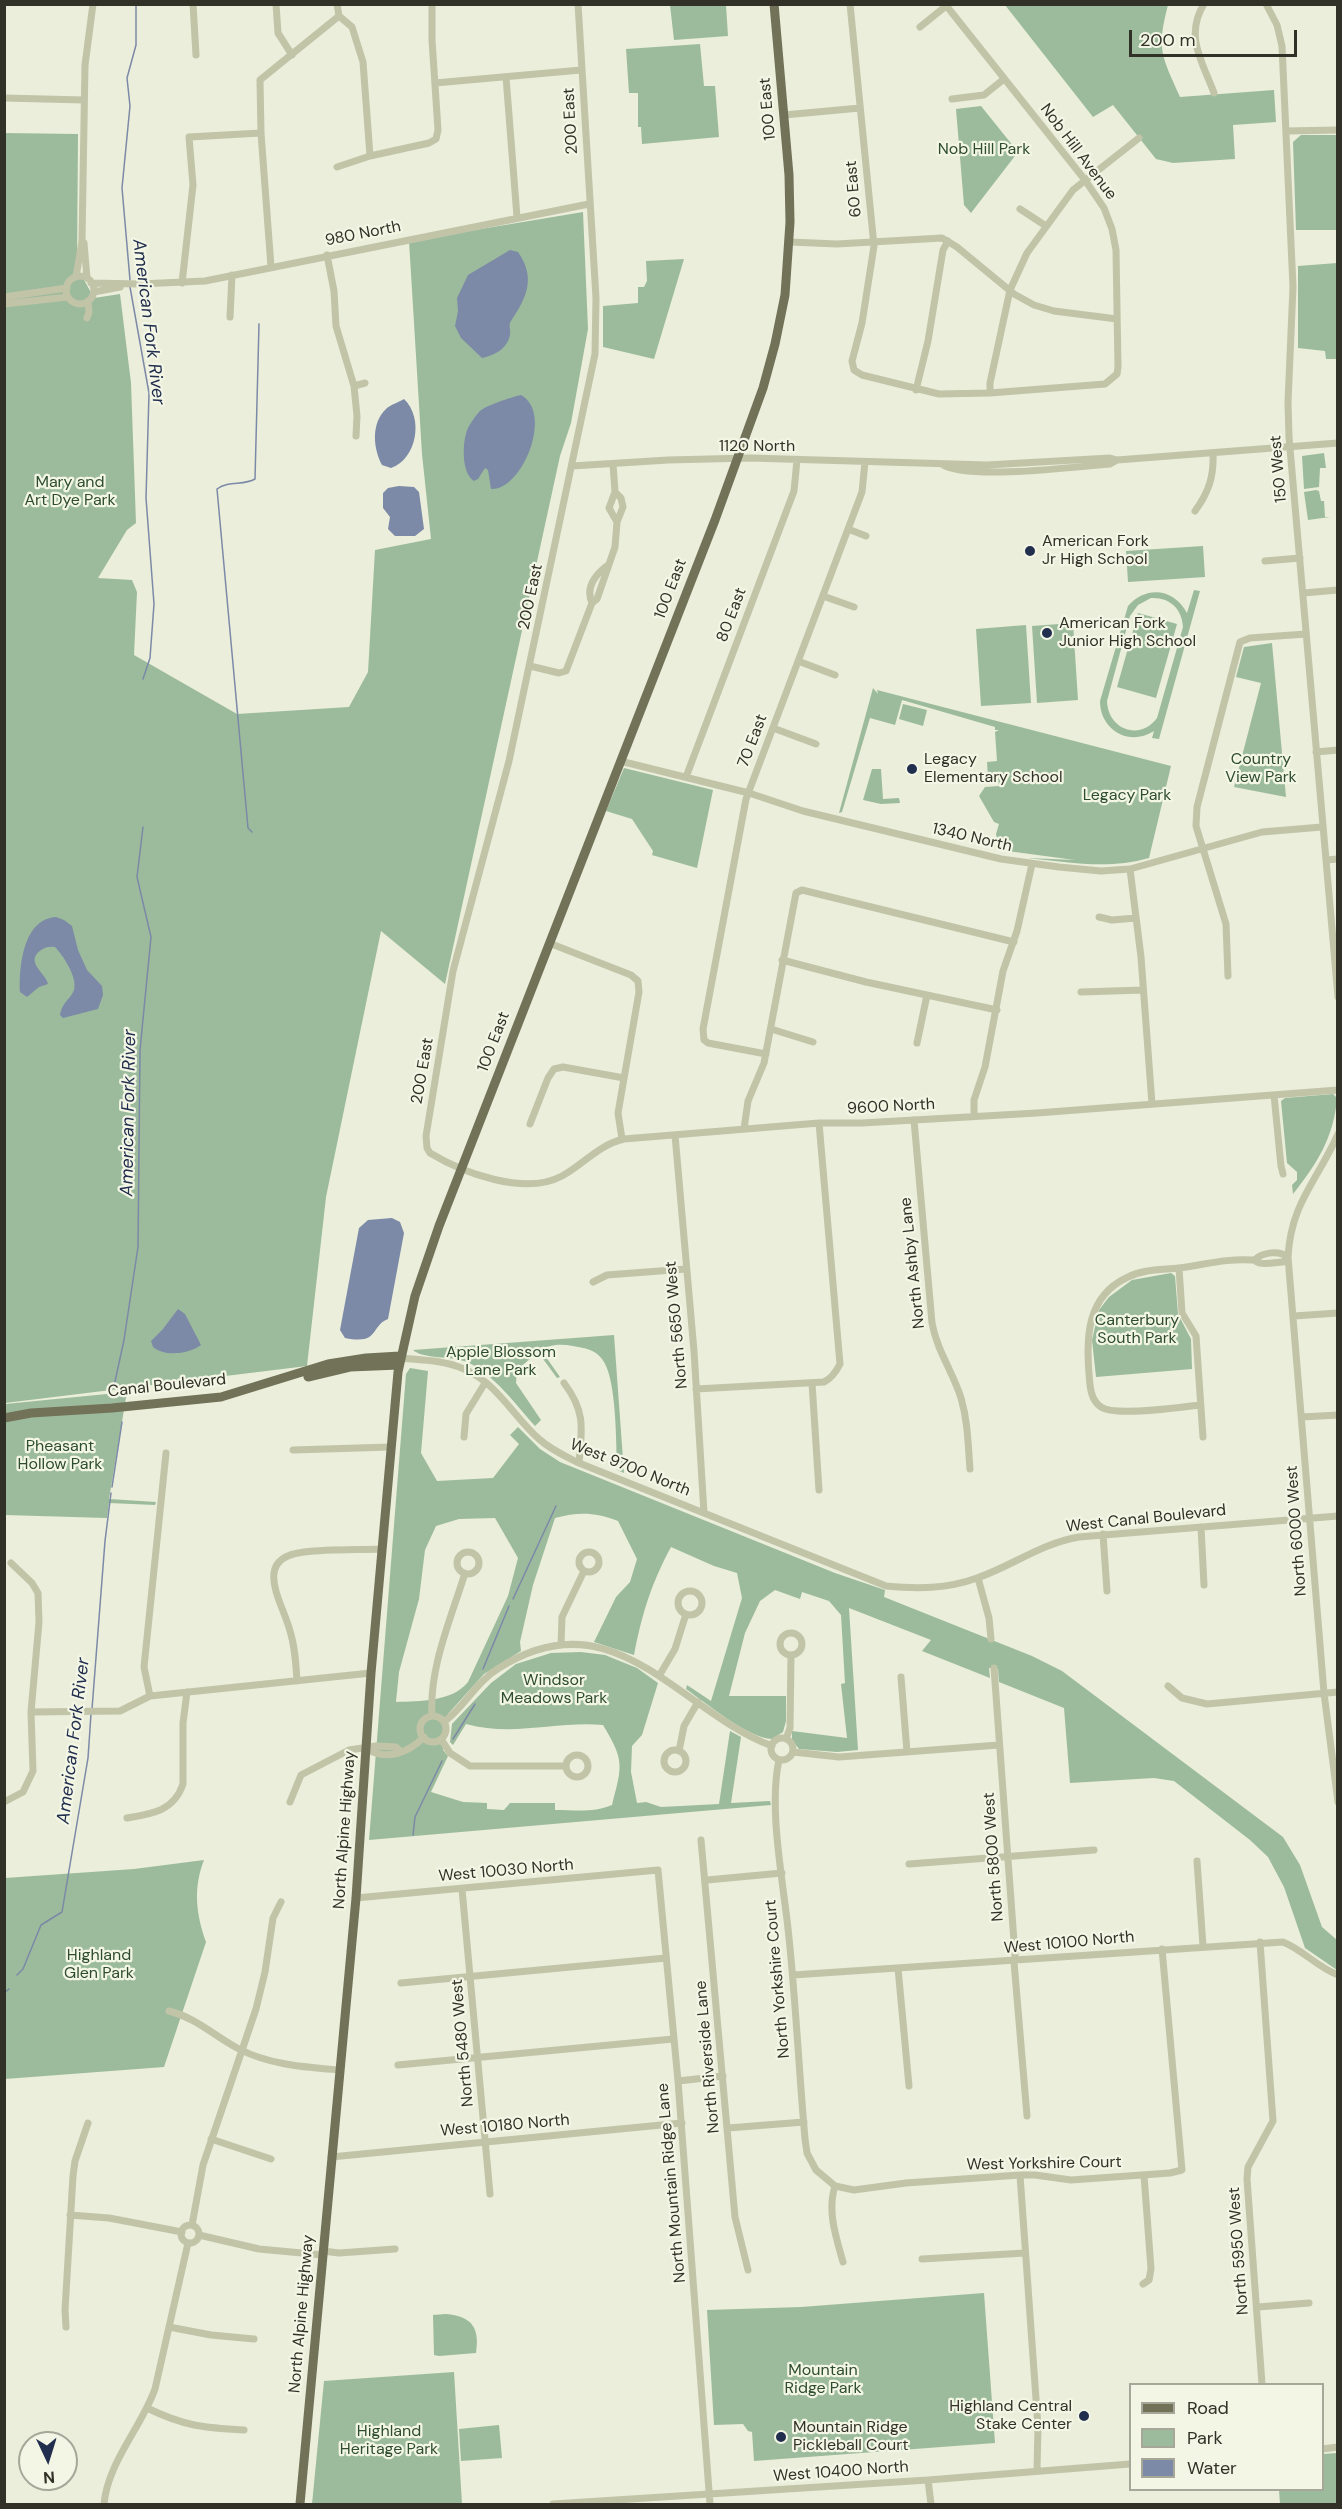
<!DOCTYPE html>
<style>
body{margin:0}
#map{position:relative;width:1342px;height:2509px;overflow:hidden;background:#eaeeda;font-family:"DM Sans",sans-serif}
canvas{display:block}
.frame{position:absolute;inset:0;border:6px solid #323127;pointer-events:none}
.legend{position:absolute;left:1129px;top:2383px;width:195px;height:108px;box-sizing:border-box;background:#f3f6e5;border:2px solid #a6a799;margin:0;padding:8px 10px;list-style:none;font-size:18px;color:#323127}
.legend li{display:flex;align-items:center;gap:12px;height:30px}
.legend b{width:30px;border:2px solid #a6a799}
.north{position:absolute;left:18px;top:2431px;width:60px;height:60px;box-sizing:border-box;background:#f3f6e5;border:2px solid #a6a799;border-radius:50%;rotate:176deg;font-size:16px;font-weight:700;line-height:24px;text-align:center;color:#323127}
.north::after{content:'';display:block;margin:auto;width:21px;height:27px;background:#212e4e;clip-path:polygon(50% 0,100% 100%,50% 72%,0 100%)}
.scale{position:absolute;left:1129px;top:30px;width:168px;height:27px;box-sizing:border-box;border:3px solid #323127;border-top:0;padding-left:8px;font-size:18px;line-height:21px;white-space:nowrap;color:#323127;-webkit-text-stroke:4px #f3f6e5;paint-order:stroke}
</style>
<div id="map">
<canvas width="1342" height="2509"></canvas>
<div class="frame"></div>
<ul class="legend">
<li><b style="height:8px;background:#727259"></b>Road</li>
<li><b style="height:16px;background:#9cbb9c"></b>Park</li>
<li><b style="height:16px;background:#7c89a7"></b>Water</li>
</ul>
<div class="north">N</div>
<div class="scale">200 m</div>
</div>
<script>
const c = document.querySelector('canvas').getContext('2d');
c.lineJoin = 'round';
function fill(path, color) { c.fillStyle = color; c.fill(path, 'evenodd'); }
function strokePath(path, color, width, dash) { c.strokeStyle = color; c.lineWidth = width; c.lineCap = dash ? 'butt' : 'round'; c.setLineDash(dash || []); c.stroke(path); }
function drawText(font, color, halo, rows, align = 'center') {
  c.font = font + ' "DM Sans",sans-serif'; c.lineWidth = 4.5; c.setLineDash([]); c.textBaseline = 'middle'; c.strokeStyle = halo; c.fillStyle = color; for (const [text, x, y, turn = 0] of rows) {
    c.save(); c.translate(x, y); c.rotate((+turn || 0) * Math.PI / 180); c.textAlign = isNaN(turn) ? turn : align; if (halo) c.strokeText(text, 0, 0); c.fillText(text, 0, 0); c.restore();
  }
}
const green = new Path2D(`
 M670 5H726L728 36 674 40Z
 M1005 5H1168C1156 50 1162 56 1180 97L1274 90 1276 122 1233 125 1235 159 1173 163 1156 159 1113 105 1093 117Z
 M700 44 704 86H715L719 137 642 144 641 127H638V93H629L626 49Z
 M981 106 1018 152 971 213 964 205 956 109Z
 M4 133 78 134 77 267 94 298 120 294 131 383 136 523 127 530 98 578 132 580 137 592 134 655 237 714 349 707 368 672 375 550 431 539 422 454 409 241 583 212 588 329 571 423 560 456 445 984 381 931 326 1197 307 1366 5 1403Z
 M1301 135H1337V230H1296L1293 142Z
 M684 259 654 359 603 347V306L638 303V287H644L647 281 646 261Z
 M1337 263V359H1326L1325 351 1298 348V266Z
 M1324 453 1326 468H1320L1319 487 1304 489 1302 456Z
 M1316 490 1319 491 1321 501H1324L1325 517H1330L1308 520 1304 492Z
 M1203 546 1205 577 1128 582 1126 551Z
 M1194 590 1200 591 1159 739 1152 738 1154 731C1129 747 1100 730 1100 701L1128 606C1147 585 1174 589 1187 613ZM1151 598C1170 597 1182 609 1183 627L1157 718C1140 741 1108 730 1107 701L1130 616 1138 605Z
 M1138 613 1177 624 1156 698 1117 687Z
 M1073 623 1078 700 1037 703 1032 626Z
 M1026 625 1031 703 981 706 976 629Z
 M1272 643 1286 797 1234 787 1261 683 1236 677 1244 647Z
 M873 688 878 694 877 690 1171 766 1149 858C1108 870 1068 862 1027 858L1075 860 1000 850 996 834 999 824 994 822 979 796 985 787 999 786 998 776 988 777 987 762 997 761 995 732 999 730H995V727L902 700 895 725 870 718 842 812 839 813Z
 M903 704 927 710 923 726 899 719Z
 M624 768 713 790 697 868 652 855 653 851 632 819 606 811Z
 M872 769H881L883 799 899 798 900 803 881 804 863 800Z
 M1333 1094 1337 1098C1334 1137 1317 1164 1293 1194L1292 1185 1297 1180V1172L1287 1163 1281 1101 1285 1098Z
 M1171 1273 1175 1276 1178 1314 1191 1339 1192 1369 1096 1377 1092 1340 1099 1310 1109 1297 1132 1280Z
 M614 1335 624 1473 617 1470C616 1445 617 1377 602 1359 595 1349 583 1348 573 1346 562 1344 550 1344 541 1350L560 1377 557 1378 538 1352 517 1370 516 1383 541 1420 535 1426C515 1404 495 1375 467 1362 453 1356 422 1359 413 1350Z
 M410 1368 428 1371 421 1453 437 1481 493 1478 519 1444 510 1435 518 1427 540 1449 560 1462 835 1573 885 1590 884 1597 1032 1656 1062 1671 1283 1837 1300 1865 1322 1927 1337 1940V1970L1305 1948 1284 1887 1268 1857 1250 1840 1174 1781 1154 1778 1070 1783 1064 1708 999 1682 998 1669 989 1668 990 1678 922 1651 931 1640 849 1608 858 1750 837 1752 799 1749 792 1740V1731L847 1738 841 1684 845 1683 841 1615 829 1601 802 1592 800 1599 775 1590 760 1601 745 1633 729 1696H786V1721L783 1732 772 1739C748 1738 706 1703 686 1689L687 1685 711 1701 742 1598 737 1573 714 1566 671 1547C651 1584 642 1614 634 1655L594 1642 616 1597 630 1582 637 1559 618 1521C595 1512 578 1512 555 1518L533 1585 520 1642 521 1651 484 1674 448 1714 443 1750 448 1756 431 1792 463 1802 487 1803V1809L504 1810 510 1803H555V1810C576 1810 593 1813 612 1805 622 1766 625 1761 603 1725 556 1721 513 1737 466 1724L453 1745 450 1742 452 1724 491 1683 516 1664 551 1653 581 1652 605 1655 637 1668 658 1683 642 1735 632 1746 631 1772 637 1803 646 1802 661 1807 719 1804 730 1731 741 1737 731 1803 770 1801 771 1805 369 1840 406 1374ZM495 1518 518 1558 508 1596 468 1682C452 1702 420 1701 396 1702L399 1672 419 1599 425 1550 436 1526 459 1519Z
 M127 1392 109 1499 156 1502 155 1505 109 1503 107 1518 5 1515V1404Z
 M204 1860C193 1888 196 1914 206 1942L164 2067 5 2079V1878L134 1869Z
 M984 2293 995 2443 754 2461 752 2432 748 2431 743 2424 714 2425 707 2310 801 2307Z
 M446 2314C472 2316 480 2328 476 2353L439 2356 434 2355 433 2315Z
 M454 2372 462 2504H312L324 2381Z
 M499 2425 502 2458 461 2461 459 2429Z
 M1337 2453V2504H1280L1279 2490H1322L1323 2454Z`);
const water = new Path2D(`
 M510 250 518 252C536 278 527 297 511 321 508 325 511 330 510 335 507 349 495 355 482 358L461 338 455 326 458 311 457 298 468 275Z
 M521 395C554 413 522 491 491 489L488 470 485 468 478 479 474 481C461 473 462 441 468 428 470 424 476 415 479 412 484 406 512 397 521 395Z
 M404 399C424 418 417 459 391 468L382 465C373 448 371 423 386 409 390 405 399 402 404 399Z
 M399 486 414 487 419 492 424 529 415 536H395L388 529 390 517 383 508V493L388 488Z
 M56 917 64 920 72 926 78 950 87 970 102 986 103 995 98 1009 63 1018 60 1015C63 1001 70 1000 74 990 78 978 63 955 55 947 50 946 45 947 41 950 24 962 46 973 48 984L39 987 27 997 20 992C19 967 23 919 56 917Z
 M392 1218 400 1222 404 1233 388 1319C370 1326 380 1345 345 1338L340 1330 359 1228 368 1220Z
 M178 1309 185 1314 201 1345C189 1354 165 1357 153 1347L151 1341 163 1329Z`);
const stream = new Path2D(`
 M130 280 122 188 130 106 127 78 136 45V4
 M130 287 149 393 146 498 154 604 150 658 143 679
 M252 832 248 828 217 489C229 480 243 486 255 479L259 324
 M122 1397 114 1386 124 1340 138 1247 140 1050 151 937 137 877 143 827
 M112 1487 122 1422
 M513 1599 556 1506
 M483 1669 509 1606
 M92 1709 105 1541 111 1493
 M453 1739 475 1704
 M413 1835 415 1817 442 1761
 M17 1975 23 1969 41 1925 62 1912 88 1758 91 1714
 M4 1993 9 1989`);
const minor = new Path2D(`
 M193 4 196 55
 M276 4 278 33 292 55
 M337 4 339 16
 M578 4 596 298 595 354 509 761 453 971 426 1136 427 1148 430 1153C463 1173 525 1196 562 1176 584 1164 598 1145 624 1139L819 1123H862L1037 1113 1338 1090
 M850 4 874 246 862 323 852 361 854 370 862 375 939 394 990 393 1105 384 1117 374 1118 367 1116 250 1112 229 1104 208 1085 180 945 4
 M1204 4C1184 36 1203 63 1214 93
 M1266 4 1277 25 1282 46 1293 287 1288 402 1289 437 1338 997
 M339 16 352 27 363 62 370 156
 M920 27 946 6
 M506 77 517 217
 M435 83 581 70
 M4 98 84 100
 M952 99 984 95 1004 79
 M784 115 860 108
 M1286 131 1338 130
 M337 167 370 156 429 143 436 139 438 130 432 40V4
 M1020 209 1046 226
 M790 242 837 244 942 238 957 247 1014 294 1034 305 1054 311 1117 319
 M84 243 87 278
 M327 255 334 291 336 326 354 386 357 416 356 436
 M271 267 261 133 260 80 339 16
 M66 290a14 14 0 1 1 28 0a14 14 0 1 1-28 0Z
 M76 277 82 241 85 65 93 4
 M91 283 140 284 205 281 589 204
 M182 283 193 185 189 137 261 133
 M94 292 120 287
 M4 297 67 288
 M4 304 68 297
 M230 317 232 275
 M87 318 89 312 88 301
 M354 386 365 383
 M916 390 928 341 943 250 948 241
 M990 393V383L1010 290 1027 253 1073 190 1139 138
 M943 465C969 480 1075 467 1110 464L1117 460
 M572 466 668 460 750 458 987 465 1110 458 1117 460 1338 443
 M615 492 609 508 617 522
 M1195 511C1209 492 1214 476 1213 453
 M848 529 866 536
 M1265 561 1300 558
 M1303 593 1338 590
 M823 596 854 607
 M592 603C585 587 596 574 608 565
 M798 661 835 675
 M530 666 559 673 566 671 592 603 597 599 615 547 617 522 623 507 621 498 615 492 613 464
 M773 728 816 744
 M1316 752 1338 750
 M620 761 749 793 803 811 1001 859 1059 867 1101 871 1130 869 1262 832 1322 827
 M686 777 794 491 797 460
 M1326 860 1338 859
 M1130 869 1141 957 1152 1104
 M1099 917 1112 920 1136 918
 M549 943 631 975 638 981 639 992 618 1113 622 1139
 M782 960 866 982 997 1010
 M1228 976 1226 924 1196 826 1197 807 1240 642 1250 638 1306 634
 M1081 992 1143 990
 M771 1029 813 1042
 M917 1043 927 995
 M766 1054 708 1043 704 1040 703 1029 746 799 862 492 865 462
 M1274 1095 1281 1166 1283 1174
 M974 1116V1100L985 1067 1003 971 1017 931 1032 864
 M914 1120 932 1323C937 1351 953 1372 961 1398 968 1422 968 1445 970 1469
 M530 1124 548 1078 554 1069 563 1067 624 1078
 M744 1129 748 1101 764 1063 796 893 802 890 1014 942
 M1338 1134C1318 1180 1291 1202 1288 1257L1324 1693 1338 1802
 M675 1135 694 1351 704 1513
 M1254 1260C1263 1252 1279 1250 1288 1257
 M1179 1268 1182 1313 1196 1336 1203 1437
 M593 1282 607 1275 686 1269
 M1294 1316 1338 1313
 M400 1358C421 1360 444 1360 464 1369 496 1382 514 1417 539 1439 551 1450 565 1456 579 1463L886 1586C917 1589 947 1589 977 1578 1012 1566 1042 1543 1079 1537L1338 1516
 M564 1383C586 1412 582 1429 579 1463
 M812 1383 819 1490
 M696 1389 824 1382C832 1378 836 1372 840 1364L819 1123
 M1200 1405C1181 1407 1115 1417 1101 1407 1090 1400 1090 1385 1089 1374 1086 1337 1087 1297 1126 1278 1143 1269 1161 1270 1179 1268 1203 1265 1228 1258 1252 1260 1261 1261 1252 1261 1260 1263 1267 1265 1276 1262 1283 1262L1288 1257
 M1302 1417 1338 1415
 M464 1437 466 1414 485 1383
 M293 1450 391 1447
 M1201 1527 1204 1585
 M1103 1534 1107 1591
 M579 1562a10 10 0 1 1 20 0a10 10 0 1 1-20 0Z
 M457 1563a11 11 0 1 1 22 0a11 11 0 1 1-22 0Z
 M978 1578 989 1618 991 1639
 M678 1603a12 12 0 1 1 24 0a12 12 0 1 1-24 0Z
 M780 1644a11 11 0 1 1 22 0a11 11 0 1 1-22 0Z
 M561 1645 562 1617 584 1571
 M994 1668 1015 1955 1014 1962 1027 2116
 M659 1676 675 1649 686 1614
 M901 1677 907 1752
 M297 1681C296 1664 295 1647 290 1631 282 1601 251 1558 304 1552 330 1549 356 1550 382 1549
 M1168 1686 1182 1698 1207 1704 1338 1692
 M150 1696 144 1667 166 1453
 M31 1712 120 1711 150 1696 371 1673
 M432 1716C429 1667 451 1619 465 1573
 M420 1729a13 13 0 1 1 26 0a13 13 0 1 1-26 0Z
 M444 1722C465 1706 476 1682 499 1668 614 1595 677 1710 772 1746
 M771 1749a11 11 0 1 1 22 0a11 11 0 1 1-22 0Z
 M441 1739 450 1753 470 1766H566
 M786 1739 790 1728 791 1656
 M367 1749C387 1761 408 1753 424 1737
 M664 1761a11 11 0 1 1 22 0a11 11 0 1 1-22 0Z
 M679 1751 684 1726 698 1702
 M793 1752 839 1757 999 1745
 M566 1766a11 11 0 1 1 22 0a11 11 0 1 1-22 0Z
 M779 1760C768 1810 784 1885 789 1938 796 2005 799 2072 805 2139L807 2153 816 2170 835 2186 854 2190 906 2183 1020 2175H1035L1071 2180 1170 2173 1182 2170 1162 1949
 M4 1802 23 1792 33 1771 31 1712 39 1622 38 1593 32 1583 11 1563
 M290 1802 301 1775 349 1750 376 1746 396 1747 401 1752
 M127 1818C152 1814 174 1811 183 1784V1723L187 1692
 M701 1840 735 2217 748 2270
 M1197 1861 1203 1946
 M909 1864 1094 1850
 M707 1880 782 1873
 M462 1889 490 2194
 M356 1898 658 1870 678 2081 710 2504
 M1260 1942 1273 2121 1248 2167 1247 2179 1262 2384
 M898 1968 909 2086
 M793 1975 1283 1942C1303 1950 1317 1967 1338 1975
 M401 1983 666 1958
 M169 2011C197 2018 214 2036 239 2049 270 2065 305 2067 339 2070
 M398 2065 673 2039
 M678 2081 723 2076
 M728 2128 804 2122
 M211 2139 271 2159
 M331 2157 682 2123
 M1020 2175 1038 2427 1037 2470
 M835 2186C827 2211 836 2237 843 2262
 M70 2215 109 2218 182 2232
 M192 2225 203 2165 256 2009 265 1972 273 1918 281 1902
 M181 2234a9 9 0 1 1 18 0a9 9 0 1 1-18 0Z
 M199 2235 259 2249 323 2255
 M323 2251 339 2253 395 2249
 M922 2259 1025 2253
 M1143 2284 1149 2280 1151 2269 1144 2175
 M1258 2307 1309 2303
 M66 2327 65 2310 73 2176 75 2161 88 2123
 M169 2327 211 2335 254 2339
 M147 2408C184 2426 204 2428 244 2430
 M1322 2449 1338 2447
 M928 2480 931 2504
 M104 2504C108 2462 141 2428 155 2389L188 2243
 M553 2504 928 2480 1130 2464`);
const major = new Path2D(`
 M308 1377 350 1367 399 1365
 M4 1418 31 1413 112 1408 221 1397 328 1364 366 1358 400 1356
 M300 2504 356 1898 371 1673 398 1372 415 1296 439 1226 715 520 763 388 775 344 785 295 790 222 789 175 774 4`);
const markers = [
 [1030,551,6,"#212e4e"],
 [1047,633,6,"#212e4e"],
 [912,769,6,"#212e4e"],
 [1084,2416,6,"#212e4e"],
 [781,2437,6,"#212e4e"]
];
const streetNames = [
 ["100 East",768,109,-95],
 ["200 East",571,121,-93],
 ["Nob Hill Avenue",1078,152,53],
 ["60 East",854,189,-95],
 ["980 North",363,234,-11],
 ["1120 North",757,447],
 ["150 West",1279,469,-95],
 ["100 East",671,589,-69],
 ["200 East",531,597,-78],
 ["80 East",732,615,-69],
 ["70 East",753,741,-69],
 ["1340 North",972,838,13],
 ["100 East",494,1042,-69],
 ["200 East",423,1071,-80],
 ["9600 North",891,1107,-3],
 ["North Ashby Lane",913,1263,-96],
 ["North 5650 West",677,1325,-95],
 ["Canal Boulevard",167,1386,-6],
 ["West 9700 North",630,1468,22],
 ["West Canal Boulevard",1146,1519,-6],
 ["North 6000 West",1297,1531,-94],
 ["North Alpine Highway",345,1830,-86],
 ["North 5800 West",994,1857,-94],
 ["West 10030 North",506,1871,-5],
 ["West 10100 North",1069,1943,-5],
 ["North Yorkshire Court",778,1979,-95],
 ["North 5480 West",463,2043,-95],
 ["North Riverside Lane",708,2057,-95],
 ["West 10180 North",505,2126,-5],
 ["West Yorkshire Court",1044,2164,-1],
 ["North Mountain Ridge Lane",672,2183,-95],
 ["North 5950 West",1239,2251,-94],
 ["North Alpine Highway",302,2314,-85],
 ["West 10400 North",841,2472,-4]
];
const parkNames = [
 ["Nob Hill Park",984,150],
 ["Mary and",70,483],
 ["Art Dye Park",70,501],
 ["Country",1261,760],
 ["View Park",1261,778],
 ["Legacy Park",1127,796],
 ["Canterbury",1137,1321],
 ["South Park",1137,1339],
 ["Apple Blossom",501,1353],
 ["Lane Park",501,1371],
 ["Pheasant",60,1447],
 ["Hollow Park",60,1465],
 ["Windsor",554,1681],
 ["Meadows Park",554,1699],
 ["Highland",99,1956],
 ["Glen Park",99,1974],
 ["Mountain",823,2371],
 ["Ridge Park",823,2389],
 ["Highland",389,2432],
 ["Heritage Park",389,2450]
];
const poiNames = [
 ["American Fork",1042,542],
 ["Jr High School",1042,560],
 ["American Fork",1059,624],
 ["Junior High School",1059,642],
 ["Legacy",924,760],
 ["Elementary School",924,778],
 ["Highland Central",1072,2407,"right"],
 ["Stake Center",1072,2425,"right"],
 ["Mountain Ridge",793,2428],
 ["Pickleball Court",793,2446]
];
const waterNames = [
 ["American Fork River",148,322,83],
 ["American Fork River",129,1113,-89],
 ["American Fork River",74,1741,-83]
];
fill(green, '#9cbb9c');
fill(water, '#7c89a7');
strokePath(stream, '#7c89a7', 1.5);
strokePath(minor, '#c1c4a7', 7);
strokePath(major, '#727259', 9);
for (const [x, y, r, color] of markers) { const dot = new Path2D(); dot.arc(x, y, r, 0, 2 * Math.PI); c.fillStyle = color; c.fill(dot); strokePath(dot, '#f3f6e5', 2); }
drawText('16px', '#323127', '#f3f6e5', streetNames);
drawText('16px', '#2e4d2e', '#f3f6e5', parkNames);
drawText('16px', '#323127', '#f3f6e5', poiNames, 'left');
drawText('italic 18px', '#212e4e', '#f3f6e5', waterNames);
</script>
